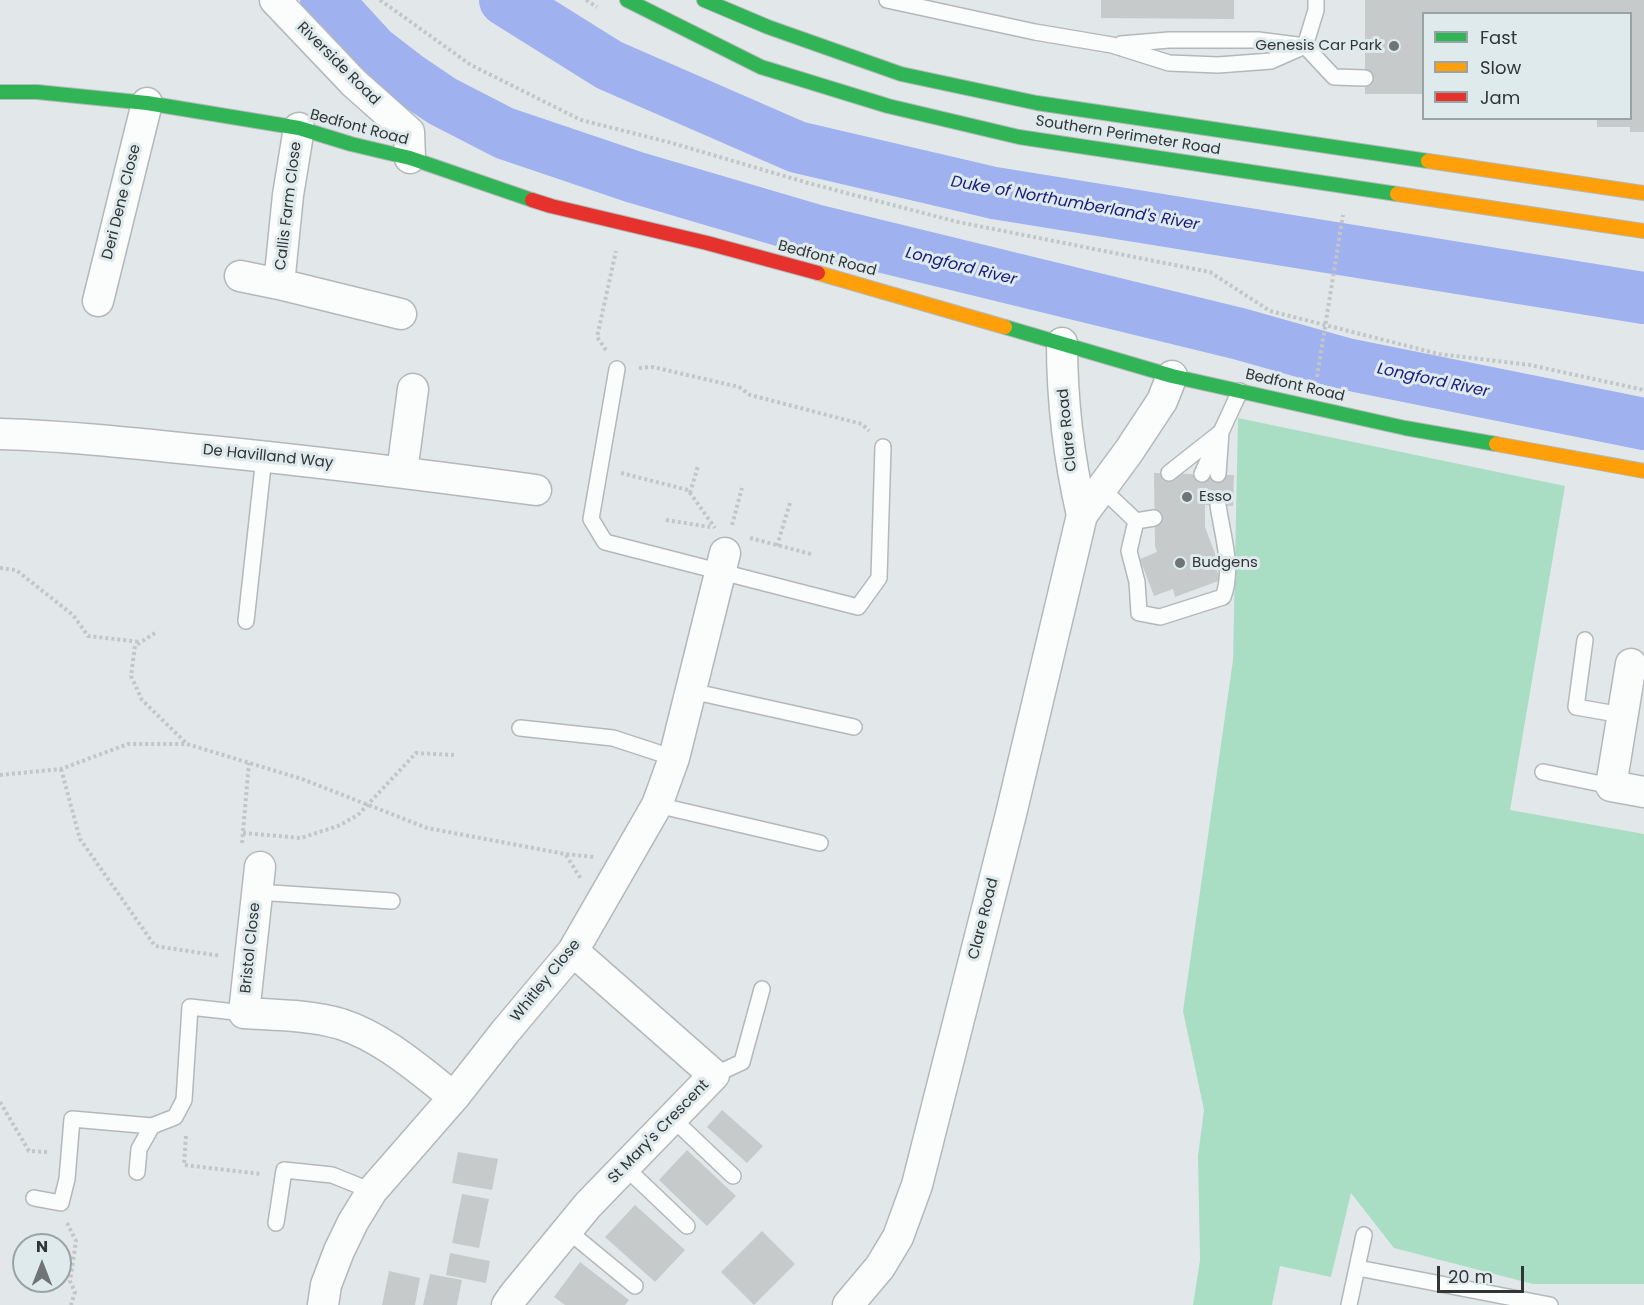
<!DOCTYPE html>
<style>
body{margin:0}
#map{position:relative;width:1644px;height:1305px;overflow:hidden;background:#e2e8ea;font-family:Poppins,sans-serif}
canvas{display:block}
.legend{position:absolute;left:1422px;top:12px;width:210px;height:108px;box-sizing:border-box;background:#dfeaed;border:2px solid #99a2a4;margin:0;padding:8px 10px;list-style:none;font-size:18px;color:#313536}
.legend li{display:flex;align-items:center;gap:12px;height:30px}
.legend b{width:30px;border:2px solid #99a2a4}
.north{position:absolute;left:12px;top:1233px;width:60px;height:60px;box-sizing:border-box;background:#dfeaed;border:2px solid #99a2a4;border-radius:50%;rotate:0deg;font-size:16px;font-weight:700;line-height:24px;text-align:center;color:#313536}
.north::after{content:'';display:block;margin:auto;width:21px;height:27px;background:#6f7475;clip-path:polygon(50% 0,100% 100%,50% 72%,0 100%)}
.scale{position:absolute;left:1437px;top:1266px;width:87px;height:27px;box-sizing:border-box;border:3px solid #313536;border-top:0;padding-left:8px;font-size:18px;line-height:21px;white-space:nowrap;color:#313536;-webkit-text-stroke:4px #dfeaed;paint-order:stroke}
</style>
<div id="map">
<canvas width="1644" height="1305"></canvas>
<ul class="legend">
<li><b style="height:8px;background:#30b455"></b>Fast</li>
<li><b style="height:8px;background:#ff9f0a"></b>Slow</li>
<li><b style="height:8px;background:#e5322d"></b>Jam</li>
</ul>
<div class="north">N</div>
<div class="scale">20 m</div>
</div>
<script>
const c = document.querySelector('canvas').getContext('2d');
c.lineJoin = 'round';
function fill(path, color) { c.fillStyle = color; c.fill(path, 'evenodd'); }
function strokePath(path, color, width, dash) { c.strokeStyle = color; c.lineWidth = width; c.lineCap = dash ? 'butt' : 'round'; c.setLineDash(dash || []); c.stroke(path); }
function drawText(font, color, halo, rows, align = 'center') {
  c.font = font + ' Poppins,sans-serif'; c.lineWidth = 6; c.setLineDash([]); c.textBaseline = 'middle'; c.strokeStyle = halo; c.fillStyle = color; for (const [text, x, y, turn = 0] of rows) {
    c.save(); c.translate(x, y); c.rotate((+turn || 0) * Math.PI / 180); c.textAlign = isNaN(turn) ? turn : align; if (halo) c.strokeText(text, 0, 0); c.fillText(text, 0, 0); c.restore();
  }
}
const green = new Path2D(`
 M1238 418 1565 486 1510 810 1644 834V1284H1533L1394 1248 1351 1193 1331 1277 1280 1266 1272 1305H1193L1200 1260 1198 1156 1204 1110 1183 1011 1233 660Z`);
const river = new Path2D(`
 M326 0 373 51 408 78 442 101 504 133 634 177 814 230 1240 334 1346 364 1644 424
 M505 0 609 65 797 147 994 193 1644 298`);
const building = new Path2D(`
 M1101 0H1234V19L1101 18Z
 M1365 0H1644V132H1630V127H1597V118H1630V14H1424V94H1365Z
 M1154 473 1234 475 1233 506 1205 505V527L1220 567 1216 569 1221 580 1175 597 1173 589 1154 596 1140 559 1157 552 1155 546Z
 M722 1110 763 1146 747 1163 707 1127Z
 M687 1150 736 1196 707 1226 659 1180Z
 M458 1152 498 1159 492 1190 452 1183Z
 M462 1194 489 1199 479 1248 452 1243Z
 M635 1205 685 1250 655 1282 605 1237Z
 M762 1231 795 1264 754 1305 721 1272Z
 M450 1253 490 1261 486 1283 446 1275Z
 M580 1262 629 1300 625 1305H565L554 1297Z
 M389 1271 420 1278 415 1305H382Z
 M430 1274 462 1280 457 1305H423Z`);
const path = new Path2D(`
 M380 0 471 65 581 120 672 143 808 183 958 222 1210 272 1270 311 1325 325 1439 354 1530 365 1644 390
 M586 0 597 7
 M606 350 597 337 616 251
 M639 368 653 367 739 387 750 395 862 424 869 431
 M1317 377 1343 215
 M621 473 688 490 715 528
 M690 493 698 466
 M666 520 710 527
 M732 525 742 488
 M750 538 811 554
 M777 546 790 503
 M0 568 16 570 73 615 88 636 141 642
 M155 633 135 646 131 676 142 700 186 743
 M61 769 80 839 155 946 221 956
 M0 775 61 769 128 744H187L302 779 427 828 565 854 594 857
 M243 833 301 838 338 826 358 815 416 753 454 755
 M242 843 249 763
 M566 855 581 879
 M0 1102 29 1151 48 1152
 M186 1136 184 1165 261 1174
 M67 1223 76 1241 70 1281 75 1292 71 1305`);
const lane = new Path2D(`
 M887 0 1035 32 1112 45 1169 63 1218 65 1271 61 1305 46
 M1121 44 1169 40H1258L1305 46 1334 77 1365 78
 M1305 46 1316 10V0
 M617 369 591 519 605 542 858 607 879 578 883 447
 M1169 473 1221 432
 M1202 474 1217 440
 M1218 474 1221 432 1240 391
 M1098 485 1136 521 1129 551 1137 582 1139 613 1160 617 1223 597C1234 570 1222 533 1218 505
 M1136 521 1154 518
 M246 621 264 457
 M1585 640 1576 707 1622 715
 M691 691 854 727
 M520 728 613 738 674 758
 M1543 772 1611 786
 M657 805 820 843
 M257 892 392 901
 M714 1075 742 1062 762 989
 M672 1118 733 1176
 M625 1167 687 1226
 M137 1172 139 1149 152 1126
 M34 1198 61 1203 67 1179 72 1119 152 1126 175 1117 184 1100 190 1007 244 1013
 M276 1223 284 1170 332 1175 372 1191
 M567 1230 635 1286
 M1358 1268 1550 1305
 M1349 1305 1364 1235`);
const street = new Path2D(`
 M275 0 354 83 409 132 410 158
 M240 276 279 284 401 314
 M279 284 288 195 299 128
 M98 301 147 103
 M1062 343C1062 401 1069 459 1082 515
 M0 434C67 436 133 443 200 450 312 461 424 475 536 490
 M402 472 413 389
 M1631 664 1611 786 1644 792
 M260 867 244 1013C276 1015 310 1015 341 1024 384 1038 419 1070 454 1097
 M323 1305 326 1285 339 1251 353 1222 372 1191 454 1097 505 1032 573 951 657 805 674 758 725 553
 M507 1305 514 1295 588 1205 714 1075 573 951
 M848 1305 880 1267 898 1237 917 1185 1011 814 1082 515 1129 451 1162 401 1172 376`);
const fast = new Path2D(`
 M627 0 761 67 888 106 1019 137 1397 194
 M704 0 768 27 901 74 1037 103 1428 161
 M0 92H37L147 103 299 128 351 144 410 158 532 200
 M1005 327 1172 376 1405 428 1496 444`);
const slow = new Path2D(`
 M1428 161 1644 193
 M1397 194 1644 231
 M818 273 1005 327
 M1496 444 1644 471`);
const jam = new Path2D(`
 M532 200 551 206 707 243 818 273`);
const markers = [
 [1394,46,6,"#6f7475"],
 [1187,497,6,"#6f7475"],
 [1180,563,6,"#6f7475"]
];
const poiNames = [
 ["Genesis Car Park",1382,46,"right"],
 ["Esso",1199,497],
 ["Budgens",1192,563]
];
const streetNames = [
 ["Riverside Road",338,64,45],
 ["Bedfont Road",359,128,15],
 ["Southern Perimeter Road",1128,136,9],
 ["Deri Dene Close",122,202,-76],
 ["Callis Farm Close",289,206,-83],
 ["Bedfont Road",827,259,15],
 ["Bedfont Road",1295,386,13],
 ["Clare Road",1068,430,-96],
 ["De Havilland Way",268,457,6],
 ["Clare Road",984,919,-76],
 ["Bristol Close",251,948,-84],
 ["Whitley Close",546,981,-51],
 ["St Mary's Crescent",659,1132,-46]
];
const waterNames = [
 ["Duke of Northumberland's River",1075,204,10],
 ["Longford River",961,267,14],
 ["Longford River",1433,381,12]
];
fill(green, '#aadec4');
strokePath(river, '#9fb1ee', 52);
fill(building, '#c6cacb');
strokePath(lane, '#b3b8ba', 18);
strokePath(street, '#b3b8ba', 33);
strokePath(fast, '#b3b8ba', 16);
strokePath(slow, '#b3b8ba', 16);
strokePath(jam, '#b3b8ba', 16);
strokePath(path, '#c4c6c6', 4, [3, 3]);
strokePath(lane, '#fbfcfc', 15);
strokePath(street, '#fbfcfc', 30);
strokePath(fast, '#30b455', 14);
strokePath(slow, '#ff9f0a', 14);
strokePath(jam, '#e5322d', 14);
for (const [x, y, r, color] of markers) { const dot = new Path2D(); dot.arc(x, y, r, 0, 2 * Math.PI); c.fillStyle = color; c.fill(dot); strokePath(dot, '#dfeaed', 2); }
drawText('15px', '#313536', '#dfeaed', poiNames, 'left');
drawText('15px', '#313536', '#dfeaed', streetNames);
drawText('italic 16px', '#181b7d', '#dfeaed', waterNames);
</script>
